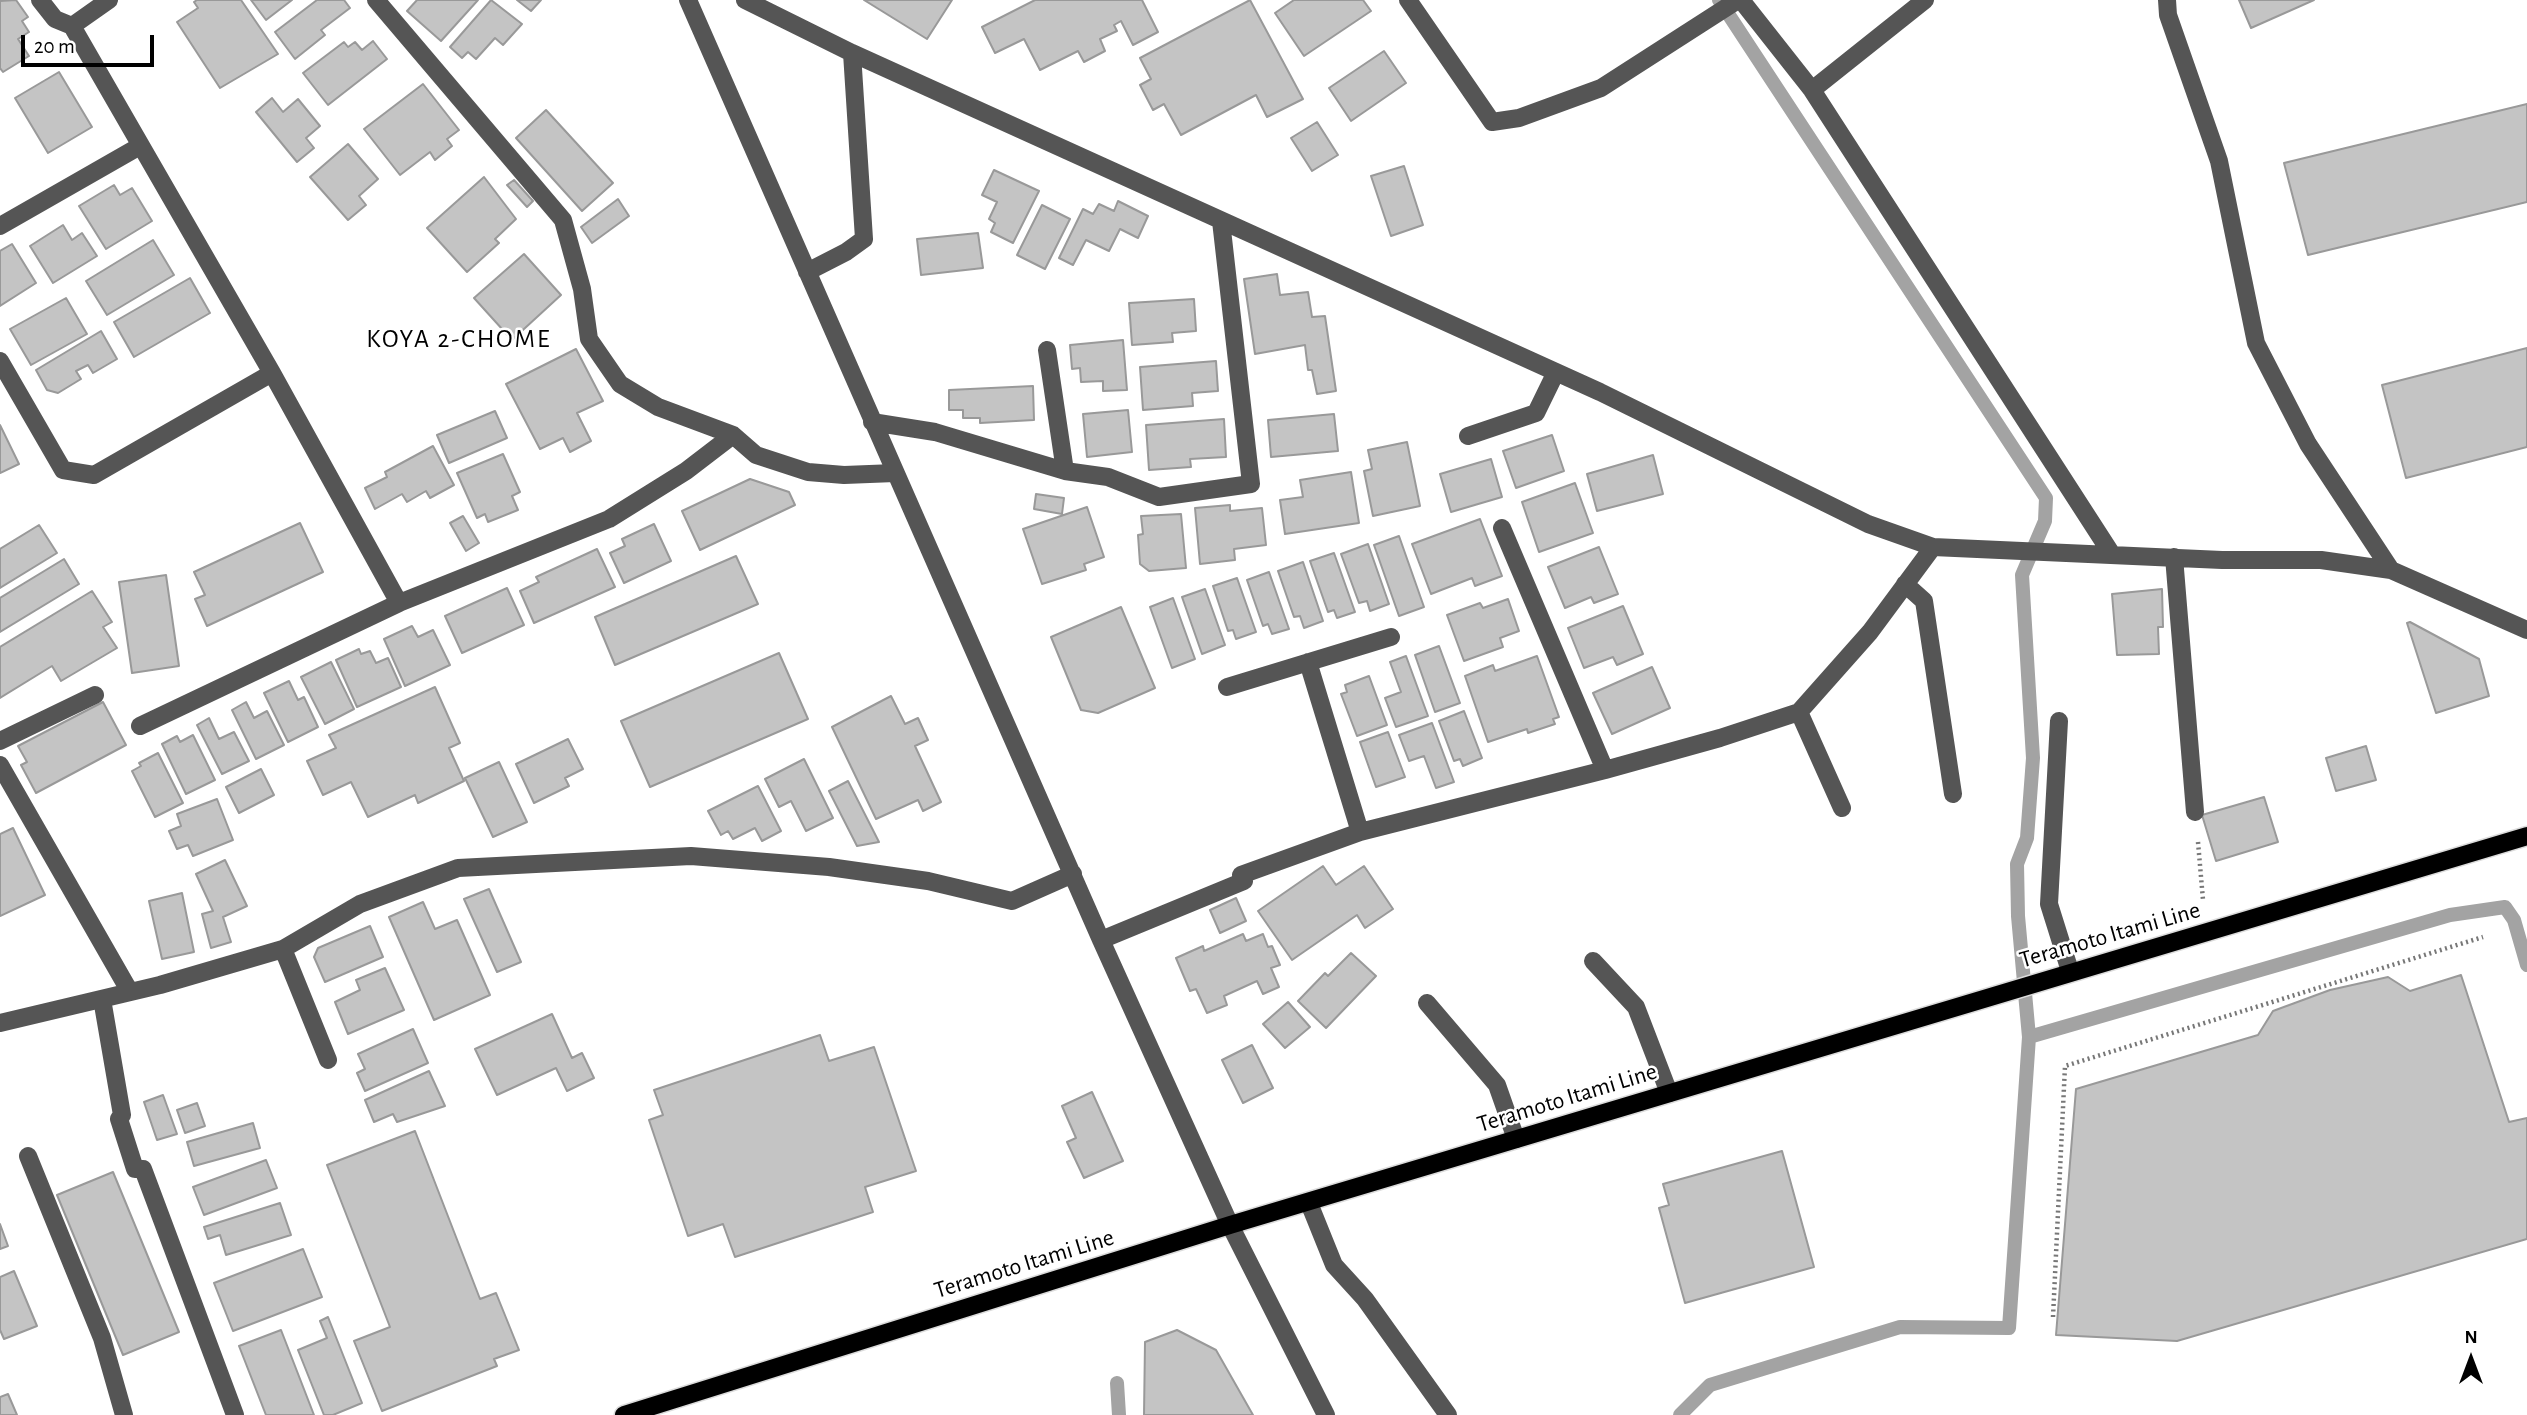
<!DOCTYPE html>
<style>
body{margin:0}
#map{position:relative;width:2527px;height:1415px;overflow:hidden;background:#fff;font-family:"Alegreya Sans",sans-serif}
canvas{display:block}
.north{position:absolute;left:2436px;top:1324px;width:70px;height:70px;-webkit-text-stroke:5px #fff;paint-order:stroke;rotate:0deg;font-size:19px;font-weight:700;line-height:28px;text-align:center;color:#000}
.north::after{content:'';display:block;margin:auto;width:24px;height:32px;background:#000;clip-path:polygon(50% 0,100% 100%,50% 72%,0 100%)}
.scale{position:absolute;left:21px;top:35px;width:133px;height:32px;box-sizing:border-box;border:4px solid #000;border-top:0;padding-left:9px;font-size:21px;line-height:24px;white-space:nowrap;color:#000;-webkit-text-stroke:5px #fff;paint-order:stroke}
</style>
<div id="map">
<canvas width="2527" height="1415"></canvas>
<div class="north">N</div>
<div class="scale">20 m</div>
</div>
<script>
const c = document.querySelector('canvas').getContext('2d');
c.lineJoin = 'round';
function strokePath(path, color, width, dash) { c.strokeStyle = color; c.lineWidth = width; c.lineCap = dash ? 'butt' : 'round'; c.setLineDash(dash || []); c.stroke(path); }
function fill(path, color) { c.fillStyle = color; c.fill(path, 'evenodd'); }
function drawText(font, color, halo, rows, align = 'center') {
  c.font = font + ' "Alegreya Sans",sans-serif'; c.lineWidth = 5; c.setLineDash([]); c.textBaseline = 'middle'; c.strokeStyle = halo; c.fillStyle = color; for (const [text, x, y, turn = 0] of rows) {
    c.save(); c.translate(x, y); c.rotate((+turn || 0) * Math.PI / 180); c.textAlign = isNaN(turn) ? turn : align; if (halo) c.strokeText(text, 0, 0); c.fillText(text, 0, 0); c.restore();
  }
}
const stream = new Path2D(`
 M2029 1037 2450 915 2505 907 2514 920 2527 965
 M1117 1383 1119 1415
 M1680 1415 1710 1385 1900 1327 2009 1328 2029 1037 2018 916 2017 864 2027 838 2033 758 2022 575 2045 521 2046 498 1719 0`);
const building = new Path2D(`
 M16 0 28 17 22 21 29 32 18 39 29 56 3 72 0 68V1Z
 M197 0H241L278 54 220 88 177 22 198 8 194 2Z
 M251 0H292L266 20Z
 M317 0H344L350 8 321 30 325 35 295 59 275 32Z
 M417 0H478L441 41 407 11Z
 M491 0 522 24 503 45 495 38 476 59 468 52 462 58 450 47Z
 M517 0H541L531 11Z
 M864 0H952L927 39Z
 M1035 0H1142L1158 32 1133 45 1121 21 1114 25 1117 31 1100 39 1105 51 1084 62 1078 51 1040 70 1024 39 995 53 982 27Z
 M1250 0 1303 99 1267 117 1256 95 1181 135 1164 104 1153 110 1140 85 1151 79 1140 58Z
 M1294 0H1363L1371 11 1304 56 1275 13Z
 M2239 0H2314L2251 28Z
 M373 41 387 59 328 105 303 73 344 42 348 47 355 42 362 50Z
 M1384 51 1406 83 1351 121 1329 88Z
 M59 72 92 127 48 153 15 98Z
 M423 84 459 130 447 139 452 146 435 160 430 152 400 175 364 129Z
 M272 98 283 112 298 99 320 126 306 138 314 148 297 162 256 112Z
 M2527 104V202L2308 255 2284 163Z
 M546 110 613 183 582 211 516 138Z
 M1317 122 1338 155 1312 171 1291 138Z
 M348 144 378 179 359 196 366 205 348 220 310 177Z
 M1404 166 1423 225 1391 236 1371 176Z
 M994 170 1039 191 1013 243 991 232 995 223 989 219 997 202 982 195Z
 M484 177 516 219 495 239 499 243 467 272 427 228Z
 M514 180 533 201 527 207 507 185Z
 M114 185 120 195 132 188 152 221 106 249 79 206Z
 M618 199 629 216 592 243 581 227Z
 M1118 201 1148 216 1138 238 1120 229 1109 251 1086 240 1073 265 1059 258 1083 209 1093 214 1099 204 1114 211Z
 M1042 205 1070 219 1045 269 1017 255Z
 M63 225 72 240 82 233 97 256 53 283 30 246Z
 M978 233 983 268 921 275 917 239Z
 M153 240 174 275 107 315 86 281Z
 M12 244 36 283 0 306V251Z
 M524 254 561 295 512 340 474 298Z
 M1277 274 1280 295 1308 292 1312 317 1325 316 1336 391 1317 394 1312 370H1308L1305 345 1255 354 1244 279Z
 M190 278 210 313 134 357 114 322Z
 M66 298 87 334 31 365 10 329Z
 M1194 299 1196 331 1172 333 1173 342 1132 345 1129 303Z
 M101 331 117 359 93 373 88 365 76 371 81 379 58 393 47 390 36 370Z
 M1123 340 1127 390 1103 391V381L1081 382 1080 368 1072 369 1070 345Z
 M2527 348V447L2406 478 2382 385Z
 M576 349 603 401 577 413 591 441 570 452 563 438 540 449 506 384Z
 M1216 361 1218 391 1192 393 1193 406 1143 410 1140 367Z
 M1033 386 1034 420 980 423V418H963V410H949V390Z
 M1128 410 1132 452 1087 457 1083 414Z
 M495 411 507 438 449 463 437 435Z
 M1334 414 1338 451 1271 457 1268 420Z
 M1224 419 1226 457 1190 459 1191 467 1149 470 1146 425Z
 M0 425 19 464 0 473Z
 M1552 435 1564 471 1516 488 1503 451Z
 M1407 442 1420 506 1373 516 1364 471 1372 469 1368 450Z
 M433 446 454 485 430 498 426 491 407 502 402 494 375 509 365 488 387 477 385 472Z
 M503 454 520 492 512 496 518 510 488 522 485 514 477 518 457 473Z
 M1653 455 1663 494 1597 511 1587 474Z
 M1491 459 1502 497 1451 512 1440 474Z
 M1351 472 1359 523 1285 534 1280 500 1303 497 1300 480Z
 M750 479 789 492 795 505 700 550 682 511Z
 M1575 483 1593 533 1539 552 1522 502Z
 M1036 494 1064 498 1062 514 1034 509Z
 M1230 505V511L1262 508 1266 545 1234 549 1235 560 1200 564 1195 508Z
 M1087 507 1104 557 1084 564 1086 570 1042 584 1023 529Z
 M1181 514 1186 568 1149 571 1140 564 1138 535 1143 534 1141 516Z
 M463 516 479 543 466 551 450 523Z
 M1480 519 1502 576 1475 586 1472 578 1431 594 1412 544Z
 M300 523 323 572 207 626 195 599 205 595 194 572Z
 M654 524 671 561 624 583 610 553 625 546 622 539Z
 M39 525 57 553 0 588V549Z
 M1399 536 1424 607 1399 616 1374 545Z
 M1368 544 1389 604 1370 611 1367 601 1359 603 1341 554Z
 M1599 547 1618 594 1594 603 1591 597 1565 608 1548 567Z
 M597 549 615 587 534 623 520 591 539 582 536 577Z
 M1334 553 1355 612 1337 618 1334 610 1328 612 1310 561Z
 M736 556 758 604 615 665 595 617Z
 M64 559 79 584 0 632V598Z
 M1303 562 1323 621 1304 628 1300 616 1294 617 1278 571Z
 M1269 572 1289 629 1272 634 1268 624 1263 626 1247 580Z
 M166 575 179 666 132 673 119 582Z
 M1237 578 1256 632 1236 639 1233 630 1228 631 1213 586Z
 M507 588 524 625 462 653 445 616Z
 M1205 589 1225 645 1202 654 1182 597Z
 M2162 589 2163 627H2158L2159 654 2117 655 2112 594Z
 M92 591 112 622 103 627 117 648 61 681 52 666 0 698V647Z
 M1173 598 1195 659 1172 668 1150 607Z
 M1508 599 1519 631 1500 638 1503 647 1464 661 1447 615 1480 603 1483 608Z
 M1623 606 1643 654 1617 665 1613 657 1584 668 1568 628Z
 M1121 607 1155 688 1098 713 1081 710 1051 637Z
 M2410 622 2479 659 2489 696 2436 713 2407 623Z
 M412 626 418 637 433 630 450 665 405 686 384 639Z
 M1439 646 1460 703 1435 712 1415 655Z
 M359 649 361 654 370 651 376 663 388 658 401 687 357 707 336 660Z
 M779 653 808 719 650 787 621 721Z
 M1406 656 1428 716 1396 727 1385 698 1401 692 1390 662Z
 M1537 656 1559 717 1553 719 1555 724 1528 733 1527 729 1488 742 1465 676 1493 665 1495 671Z
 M331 662 354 709 325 724 301 677Z
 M1652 667 1670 708 1612 734 1593 693Z
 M1369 676 1387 725 1357 736 1341 694 1347 692 1345 685Z
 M289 681 298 700 304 697 318 727 288 742 264 693Z
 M435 687 460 743 449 748 464 781 418 803 415 795 368 817 351 782 323 795 307 761 336 748 329 735Z
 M891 696 905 724 918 718 928 740 915 746 941 802 923 811 918 800 876 819 832 727Z
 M103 702 126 745 36 793 21 765 27 762 18 746Z
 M246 702 254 718 267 711 284 745 256 759 232 710Z
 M1464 711 1482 758 1463 766 1460 759 1454 761 1439 721Z
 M209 718 219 739 234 732 249 761 222 774 197 725Z
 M1432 723 1454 782 1436 788 1424 756 1409 761 1399 735Z
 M1388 732 1405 777 1376 787 1360 742Z
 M193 735 215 780 186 794 162 744 177 736 180 742Z
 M568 739 583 769 565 778 569 786 534 803 516 764Z
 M2366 746 2376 780 2336 791 2326 758Z
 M158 753 183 803 155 817 132 771 141 766 139 763Z
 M804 759 833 818 806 831 791 801 779 807 765 779Z
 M499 762 527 822 493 837 465 778Z
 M261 769 274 795 239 813 226 787Z
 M848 781 879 842 857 846 829 791Z
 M758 786 781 831 762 841 755 828 733 839 728 831 721 835 708 811Z
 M2264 797 2278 842 2216 861 2202 815Z
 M217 799 233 840 193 856 188 845 177 849 169 831 181 826 177 814Z
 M13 828 45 895 0 916V834Z
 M225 860 247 906 223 917 231 942 211 948 202 914 213 911 196 874Z
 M1323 866 1336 885 1364 866 1393 909 1365 928 1357 915 1292 960 1258 911Z
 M489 889 521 962 497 972 464 899Z
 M182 893 194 952 162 959 149 901Z
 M1236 898 1246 921 1220 933 1210 910Z
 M423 902 435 929 457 920 490 995 434 1020 389 917Z
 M370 926 383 957 325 982 314 957 318 948Z
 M1243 934 1246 941 1263 934 1268 947 1272 946 1280 965 1271 968 1279 987 1263 994 1257 981 1224 996 1227 1005 1207 1013 1196 989 1190 991 1176 958 1203 946 1204 951Z
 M1351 953 1376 976 1326 1028 1298 1001 1325 973 1328 976Z
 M385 968 404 1010 348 1034 335 1002 360 990 356 980Z
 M2461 975 2509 1122 2527 1118V1239L2177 1341 2056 1335 2076 1089 2258 1035 2273 1011 2330 990 2388 977 2410 991Z
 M1288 1002 1310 1027 1285 1048 1263 1024Z
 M552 1014 572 1058 582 1053 594 1078 567 1091 556 1068 497 1095 475 1049Z
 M413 1029 428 1063 365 1091 357 1073 365 1069 358 1054Z
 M820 1035 829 1061 874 1047 916 1171 865 1187 873 1212 735 1257 723 1224 688 1236 649 1120 663 1115 654 1090Z
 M1252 1045 1273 1088 1243 1103 1222 1060Z
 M429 1071 445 1106 397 1122 393 1114 374 1122 365 1100Z
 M1092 1092 1123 1161 1084 1178 1067 1142 1076 1138 1062 1106Z
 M163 1095 177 1134 157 1140 144 1102Z
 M197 1103 205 1126 185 1133 177 1110Z
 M253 1123 260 1148 194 1166 187 1142Z
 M415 1131 480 1299 496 1293 519 1350 494 1359 497 1366 382 1411 354 1341 390 1327 327 1165Z
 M1782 1151 1814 1267 1685 1303 1659 1208 1669 1205 1663 1184Z
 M266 1160 277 1188 204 1215 193 1187Z
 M113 1172 179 1332 123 1355 57 1195Z
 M280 1203 291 1235 226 1255 220 1235 208 1239 204 1227Z
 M0 1224 8 1246 0 1249Z
 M303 1249 322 1297 233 1331 214 1283Z
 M14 1271 37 1326 4 1339 0 1330V1277Z
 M328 1317 362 1403 333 1415H324L298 1350 327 1338 320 1321Z
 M281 1330 314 1415H266L239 1346Z
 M1177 1330 1216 1350 1253 1415H1144L1145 1342Z
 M8 1394 17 1415H0V1397Z`);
const path = new Path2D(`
 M2198 842 2203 900
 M2053 1317 2065 1066 2483 937`);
const minor = new Path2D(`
 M40 0 55 19 72 26 272 373 399 603
 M376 0 563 220 582 289 589 339 620 384 658 407 733 435 756 455 808 472 844 475 895 473
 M688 0 1101 940 1230 1225 1326 1415
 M745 0 852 53 1600 392 1868 524 1933 547 2222 560H2321L2391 570 2527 630
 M1408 0 1492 122 1519 118 1601 88 1738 0
 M1741 0 1812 90 2111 553
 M2167 0 2168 15 2219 161 2256 343 2308 444 2391 570
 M72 26 109 0
 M1812 90 1925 0
 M0 226 140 146
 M807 272 846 252 864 239 852 53
 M1047 350 1065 471
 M0 361 63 470 94 475 272 373
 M872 422 935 432 1065 471 1108 477 1159 497 1251 484 1221 221
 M1468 436 1536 413 1556 372
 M1502 528 1605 770
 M2174 557 2195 812
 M1905 584 1924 601 1953 794
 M1308 662 1360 832
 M1227 687 1391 637
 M1799 712 1842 808
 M2059 721 2049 904 2070 971
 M140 726 399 603 609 519 686 471 733 435
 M0 741 95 695
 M0 765 130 992
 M1101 940 1244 881 1241 875 1360 832 1605 770 1720 738 1799 712 1870 632 1933 547
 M283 949 328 1060
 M1593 961 1636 1007 1669 1093
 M102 999 122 1115 119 1119 135 1169H143L235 1415
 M1427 1003 1497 1085 1516 1139
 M0 1023 160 985 283 949 360 904 458 868 691 856 829 867 928 881 1012 901 1073 874
 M28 1156 102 1338 124 1415
 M1309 1203 1334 1265 1365 1299 1448 1415`);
const major = new Path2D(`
 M624 1415 1230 1225 2527 836`);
const streetNames = [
 ["Teramoto Itami Line",2110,935,-16],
 ["Teramoto Itami Line",1567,1098,-17],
 ["Teramoto Itami Line",1024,1264,-17]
];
const neighbourhoodNames = [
 ["KOYA 2-CHOME",459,339]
];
strokePath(stream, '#a3a3a3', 14);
fill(building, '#c4c4c4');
strokePath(building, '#999', 2);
strokePath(major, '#dbdbdb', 21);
strokePath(path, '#777', 4.5, [2, 3.5]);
strokePath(minor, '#555', 18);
strokePath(major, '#000', 18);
drawText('24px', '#000', '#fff', streetNames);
c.letterSpacing = '2px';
drawText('26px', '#000', '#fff', neighbourhoodNames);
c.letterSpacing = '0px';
</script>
